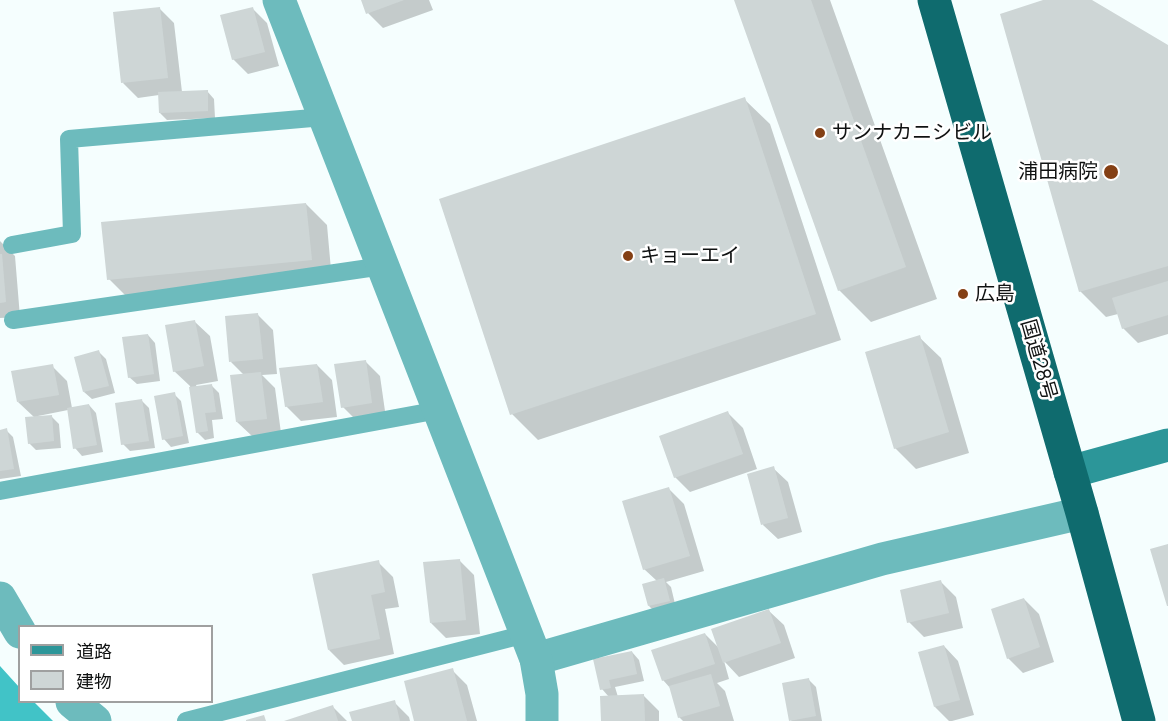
<!DOCTYPE html>
<meta charset="utf-8">
<style>
body{margin:0}
#map{position:relative;width:1168px;height:721px;overflow:hidden;background:#f5fefe;font-family:Manrope,"Noto Sans JP",sans-serif}
canvas{display:block}
.legend{position:absolute;left:18px;top:625px;width:195px;height:78px;box-sizing:border-box;background:#fff;border:2px solid #9fa0a0;margin:0;padding:8px 10px;list-style:none;font-size:18px;color:#101212}
.legend li{display:flex;align-items:center;gap:12px;height:30px}
.legend b{width:30px;border:2px solid #9fa0a0}
</style>
<div id="map">
<canvas width="1168" height="721"></canvas>
<ul class="legend">
<li><b style="height:8px;background:#2c9699"></b>道路</li>
<li><b style="height:16px;background:#ced6d6"></b>建物</li>
</ul>
</div>
<script>
const c = document.querySelector('canvas').getContext('2d');
c.lineJoin = 'round';
function fill(path, color) { c.fillStyle = color; c.fill(path, 'evenodd'); }
function strokePath(path, color, width, dash) { c.strokeStyle = color; c.lineWidth = width; c.lineCap = dash ? 'butt' : 'round'; c.setLineDash(dash || []); c.stroke(path); }
function drawText(font, color, halo, rows, align = 'center') {
  c.font = font + ' Manrope,"Noto Sans JP",sans-serif'; c.lineWidth = 5; c.setLineDash([]); c.textBaseline = 'middle'; c.strokeStyle = halo; c.fillStyle = color; for (const [text, x, y, turn = 0] of rows) {
    c.save(); c.translate(x, y); c.rotate((+turn || 0) * Math.PI / 180); c.textAlign = isNaN(turn) ? turn : align; if (halo) c.strokeText(text, 0, 0); c.fillText(text, 0, 0); c.restore();
  }
}
const water = new Path2D(`
 M0 666 19 687 20 702H34L53 721H0Z`);
const shadow = new Path2D(`
 M363 0H429L433 10 383 28 368 13Z
 M736 0H830L937 299 871 322 839 290Z
 M1048 0H1089L1168 47V334L1138 343 1123 328 1118 314 1106 317 1080 291Z
 M159 8 174 23 182 92 207 91 214 99 215 118 167 120 160 113 159 95 138 98 123 83Z
 M252 8 267 23 279 66 248 74 233 59Z
 M744 99 770 124 841 340 538 440 512 414Z
 M306 204 327 225 332 281 130 300 109 279Z
 M0 241 15 256 20 317 0 318Z
 M258 315 273 330 277 374 262 375 275 388 281 433 252 436 237 422 244 375 231 362Z
 M195 322 210 336 218 381 196 385 197 387 211 385 219 393 223 419 212 420 214 438 205 440 197 432 190 386 174 371Z
 M148 335 155 343 160 381 137 384 129 377Z
 M919 337 941 358 969 453 916 469 895 448Z
 M99 352 106 359 115 393 92 399 84 392Z
 M365 361 380 376 386 418 358 422 343 407Z
 M317 365 332 380 337 417 301 421 286 406Z
 M52 366 67 381 72 408 89 405 96 413 103 452 82 456 75 448 68 410 38 416V418L52 417 59 424 61 448 36 450 29 443 35 418 18 402Z
 M174 394 181 401 189 443 171 447 164 439Z
 M141 400 149 408 155 448 130 451 123 444Z
 M728 413 743 428 757 469 690 492 675 477Z
 M6 430 13 437 21 476 0 479V431Z
 M773 468 788 482 802 532 778 539 763 525Z
 M669 489 684 504 704 571 666 582 671 587 676 608 656 613 649 606 657 581 644 569Z
 M459 560 474 575 480 634 446 638 431 623Z
 M378 562 393 577 399 607 385 609 394 654 344 665 329 650Z
 M941 582 956 597 963 628 924 637 909 622Z
 M1024 599 1039 614 1054 662 1023 673 1008 658Z
 M769 611 784 625 795 658 739 677 724 661 729 679 717 683 725 691 734 721H683L679 717 671 689 663 680 705 634 720 649Z
 M944 646 958 661 974 715 952 721H949L935 707Z
 M632 652 639 660 644 681 615 687 618 697 644 696 659 711V721H602L609 697 602 689 595 660Z
 M452 670 467 685 477 721H416Z
 M808 679 816 687 822 721H791Z
 M394 702 409 717 410 721H353Z
 M333 707 347 721H289Z`);
const building = new Path2D(`
 M361 0H404L366 14Z
 M734 0H811L906 267 838 291Z
 M1043 0H1092L1168 45V266L1079 292 1000 14Z
 M160 7 168 78 121 83 113 12Z
 M253 7 265 52 232 60 220 15Z
 M208 90V111L159 113 158 92Z
 M745 97 816 314 510 415 439 199Z
 M306 203 312 260 107 280 101 222Z
 M0 254H2L6 302 0 303Z
 M1168 281V315L1122 329 1112 298Z
 M258 313 263 359 229 362 225 316Z
 M195 320 204 366 173 372 165 325Z
 M148 334 154 374 128 378 122 337Z
 M920 335 949 432 894 449 865 352Z
 M99 350 109 386 83 392 74 357Z
 M366 360 372 403 341 408 334 364Z
 M53 364 59 395 17 402 11 371Z
 M317 364 323 402 285 407 279 368Z
 M261 372 267 419 236 422 230 375Z
 M212 384 216 412 205 413 208 431 196 433 189 387Z
 M175 392 183 436 162 440 154 396Z
 M142 399 149 441 121 445 115 403Z
 M89 404 97 445 73 449 67 408Z
 M728 411 743 454 674 478 659 436Z
 M52 415 54 441 28 444 25 417Z
 M7 428 14 469 0 471V430Z
 M774 466 788 518 761 525 747 474Z
 M669 487 690 556 643 570 622 501Z
 M1168 544V606H1167L1150 549Z
 M460 559 466 620 430 623 423 562Z
 M379 560 385 592 371 595 380 639 328 650 312 574Z
 M664 578 670 601 648 606 642 584Z
 M941 580 949 613 907 623 900 590Z
 M1024 598 1040 647 1007 659 991 609Z
 M769 609 781 643 723 663 711 629Z
 M705 633 715 664 662 681 651 650Z
 M944 645 960 700 934 707 918 652Z
 M632 651 637 674 609 680 611 688 600 690 593 659Z
 M453 668 467 721H414L404 681Z
 M711 674 720 706 678 718 669 686Z
 M809 678 816 716 789 721 782 683Z
 M644 694 645 721H601L600 696Z
 M395 700 400 721H352L349 712Z
 M333 705 338 721H284Z
 M264 715 266 721H246V720Z`);
const service = new Path2D(`
 M12 245 72 234 69 139 324 117
 M13 320 383 266
 M0 491 439 410
 M186 721 526 634`);
const minor = new Path2D(`
 M0 598 20 632
 M536 659 882 559 1082 513
 M72 702 95 721`);
const tertiary = new Path2D(`
 M279 0 536 659 542 694V721`);
const secondary = new Path2D(`
 M1070 472 1168 445`);
const trunk = new Path2D(`
 M934 0 1082 513 1139 721`);
const markers = [
 [820,133,6,"#844015"],
 [1111,172,8,"#844015"],
 [628,256,6,"#844015"],
 [963,294,6,"#844015"]
];
const poiNames = [
 ["サンナカニシビル",832,133],
 ["浦田病院",1098,172,"right"],
 ["キョーエイ",640,256],
 ["広島",975,294]
];
const streetNames = [
 ["国道28号",1038,360,74]
];
fill(water, '#41c3c7');
fill(shadow, '#0003');
fill(building, '#ced6d6');
strokePath(service, '#6dbbbd', 18);
strokePath(minor, '#6dbbbd', 33);
strokePath(tertiary, '#6dbbbd', 33);
strokePath(secondary, '#2c9699', 33);
strokePath(trunk, '#0f6b6e', 33);
for (const [x, y, r, color] of markers) { const dot = new Path2D(); dot.arc(x, y, r, 0, 2 * Math.PI); c.fillStyle = color; c.fill(dot); strokePath(dot, '#fff', 2); }
drawText('20px', '#101212', '#fff', poiNames, 'left');
drawText('20px', '#101212', '#fff', streetNames);
</script>
